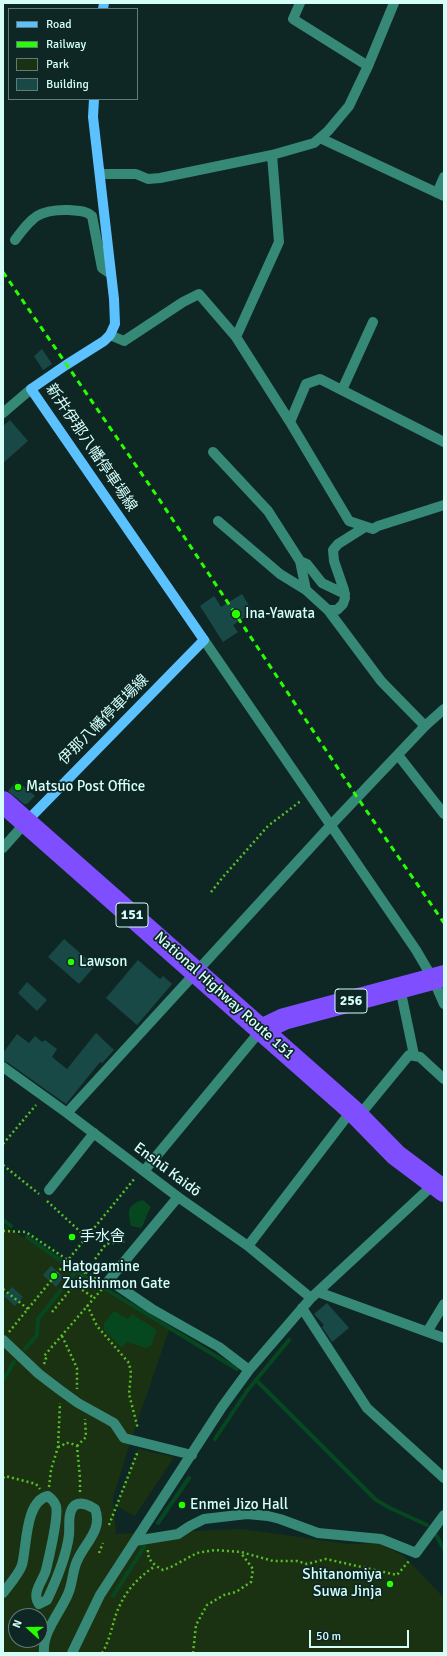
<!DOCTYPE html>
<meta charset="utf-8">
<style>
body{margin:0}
#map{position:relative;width:447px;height:1656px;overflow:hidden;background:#0e2725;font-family:Signika,sans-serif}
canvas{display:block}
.frame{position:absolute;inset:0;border:4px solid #d4fff9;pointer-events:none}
.legend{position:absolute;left:8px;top:8px;width:130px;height:92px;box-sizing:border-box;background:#0e2725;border:1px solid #5d7d7a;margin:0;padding:5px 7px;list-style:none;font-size:12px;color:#d4fff9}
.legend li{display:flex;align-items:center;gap:8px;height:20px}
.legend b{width:20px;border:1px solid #5d7d7a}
.north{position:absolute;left:8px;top:1608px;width:40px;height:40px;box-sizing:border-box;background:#0e2725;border:1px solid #5d7d7a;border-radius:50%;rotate:291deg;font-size:11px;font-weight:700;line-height:16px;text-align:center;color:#d4fff9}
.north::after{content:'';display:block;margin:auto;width:14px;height:18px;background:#27ff00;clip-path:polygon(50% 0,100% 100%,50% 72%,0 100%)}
.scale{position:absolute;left:309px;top:1630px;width:100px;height:18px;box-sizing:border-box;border:2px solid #d4fff9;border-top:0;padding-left:5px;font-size:12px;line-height:14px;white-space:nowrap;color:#d4fff9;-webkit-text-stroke:3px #0e2725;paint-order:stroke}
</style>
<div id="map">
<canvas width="447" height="1656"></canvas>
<div class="frame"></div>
<ul class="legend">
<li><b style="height:5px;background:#5bc2ff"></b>Road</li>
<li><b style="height:5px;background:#27ff00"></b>Railway</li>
<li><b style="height:11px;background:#1a3211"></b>Park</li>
<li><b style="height:11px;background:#194947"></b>Building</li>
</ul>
<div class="north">N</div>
<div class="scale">50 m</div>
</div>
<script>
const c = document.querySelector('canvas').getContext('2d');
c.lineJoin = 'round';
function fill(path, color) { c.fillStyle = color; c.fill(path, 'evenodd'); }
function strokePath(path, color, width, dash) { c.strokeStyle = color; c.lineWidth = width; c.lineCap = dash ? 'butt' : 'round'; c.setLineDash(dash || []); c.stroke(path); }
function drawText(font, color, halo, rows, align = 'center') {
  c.font = font + ' Signika,"Noto Sans JP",sans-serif'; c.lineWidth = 3.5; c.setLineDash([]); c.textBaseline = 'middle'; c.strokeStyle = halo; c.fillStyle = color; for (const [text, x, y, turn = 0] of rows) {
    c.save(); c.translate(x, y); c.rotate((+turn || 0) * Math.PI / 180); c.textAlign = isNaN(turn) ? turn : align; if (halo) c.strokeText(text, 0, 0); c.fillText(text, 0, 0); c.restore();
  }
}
const green = new Path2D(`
 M3 1224 105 1291 169 1330 128 1449 113 1498 116 1534 242 1529 348 1544 380 1543 404 1556 444 1598V1653H3ZM16 1616H40V1640H16Z
 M138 1449 174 1457 135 1516 116 1506Z`);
const water = new Path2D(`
 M143 1200 151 1207C146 1214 146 1221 141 1228L131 1226C128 1212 126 1205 143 1200Z
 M114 1311 128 1319 132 1314 157 1330 151 1346 145 1348 128 1342 121 1347 104 1330V1323Z`);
const stream = new Path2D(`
 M3 1220 11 1226
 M27 1237 76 1271 237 1369
 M25 1349 37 1335 38 1319 76 1271
 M3 1380 14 1362
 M256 1380 376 1500 390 1508 427 1525
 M215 1439 247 1391 289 1340
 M158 1523 189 1478
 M436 1535 444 1549
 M113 1596 144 1547`);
const building = new Path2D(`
 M42 349 52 364 43 370 34 356Z
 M10 420 28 441 3 463V426Z
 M242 594 253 612 233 625 238 632 223 642 200 606 214 596 221 607Z
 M17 781 35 796 27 804H24L8 791Z
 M64 939 95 966 79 984 48 957Z
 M138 960 160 979 163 976 172 984 137 1025 106 998Z
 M27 982 47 1000 37 1011 18 993Z
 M96 1033 114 1050 102 1063 100 1062 66 1104 7 1062 3 1061V1053L17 1034 29 1043 35 1036 42 1042 45 1040 57 1049 52 1057 67 1069Z
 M51 1266 64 1277 56 1287 43 1275Z
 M12 1287 23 1297 15 1306 4 1296Z
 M327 1303 349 1328 332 1342 322 1327 324 1325 314 1314Z`);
const path = new Path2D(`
 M211 892 223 877 268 826 302 800
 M3 1144 36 1105
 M3 1165 39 1194
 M47 1201 86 1237
 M3 1231 26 1232 99 1281
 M95 1259 106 1244 127 1241
 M74 1284 94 1298
 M3 1289 28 1309
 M87 1305 97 1326 129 1363 131 1373 129 1394 138 1429
 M52 1312 85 1272
 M9 1332 135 1178
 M62 1336 77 1368V1389
 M44 1364 46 1359 44 1356 102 1289
 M77 1446 86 1437 85 1419
 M58 1447 62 1446 65 1443H70L77 1446 80 1478V1493
 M3 1478 5 1476 36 1484 40 1489
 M49 1487 51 1470 58 1447 60 1403
 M109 1525 138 1451
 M148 1550C147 1560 154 1565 163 1570L171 1567 197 1553 215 1550 241 1552 273 1561H297L307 1564 326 1559 397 1575 409 1561
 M99 1553 103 1543
 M102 1653C111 1639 112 1622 119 1607 127 1589 139 1577 155 1566
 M193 1653 196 1625 207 1605 224 1595 236 1592 251 1582 253 1569 241 1553`);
const minor = new Path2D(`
 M300 3 293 19 368 66
 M320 138 444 196
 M100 174H136L148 179 160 178 272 155 314 143 328 131 349 106 368 66 394 3
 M437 193 444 177
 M15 240C32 217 39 209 69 210 78 211 85 210 92 216L102 268 111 274
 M110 335 124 341 183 302 199 294 236 337 290 422 349 521 373 529 378 526 444 505
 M236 337 279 242 272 155
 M342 390 373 322
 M3 413 31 389
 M290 422 306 384 320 379 444 442
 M213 452 268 511 300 561 306 590
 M218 521 280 574 306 590 328 610H337L343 604 345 598 344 590 334 561 333 550 338 544 365 527
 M300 561 307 564 322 583 345 594
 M328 610 381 681 425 726
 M204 640 416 950 433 979 444 1004
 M398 755 444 814
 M3 848 26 822
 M400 988 414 1055
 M3 1067 67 1113 178 1197 248 1246 311 1298
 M67 1113 331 825 425 726 444 709
 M358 1117 409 1055 420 1057 444 1079
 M144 1171 261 1030
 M49 1190 94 1133
 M178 1197 109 1280 152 1309 219 1347 249 1370
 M248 1246 352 1110
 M318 1292 444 1338
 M302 1308 367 1408 444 1478
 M427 1332 444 1304
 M3 1340 39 1374 60 1390 78 1403 114 1423 124 1438 192 1455
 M135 1541 178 1534 190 1526 204 1519 247 1514 268 1516 280 1519 318 1533 381 1539 416 1553 444 1515
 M3 1593C9 1585 19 1574 22 1565 27 1546 25 1501 48 1496 52 1499 54 1501 56 1506 59 1517 49 1557 46 1570 43 1581 31 1593 39 1604L47 1600C57 1579 66 1558 69 1535 70 1526 67 1512 75 1505 82 1501 90 1506 95 1509 103 1529 86 1542 78 1559 72 1570 73 1583 68 1594 60 1613 42 1632 44 1653
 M72 1653 100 1595 222 1407 249 1370 311 1298 434 1184`);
const major = new Path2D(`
 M103 9 104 3
 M26 822 204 640 31 389 66 365 104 341 110 335 115 324 114 299 93 117 94 99`);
const highway = new Path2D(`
 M3 802 352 1110 396 1155 444 1191
 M261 1030 284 1019 444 976`);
const rail = new Path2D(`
 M3 272 159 499 357 797 444 923`);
const markers = [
 [236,614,5,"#27ff00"],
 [18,787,4,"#27ff00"],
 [71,962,4,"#27ff00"],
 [72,1237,4,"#27ff00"],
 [54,1276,4,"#27ff00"],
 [182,1505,4,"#27ff00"],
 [390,1584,4,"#27ff00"]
];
const shields = [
 [132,915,32],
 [351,1001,32]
];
const shieldNames = [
 ["151",132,915],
 ["256",351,1001]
];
const streetNames = [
 ["新井伊那八幡停車場線",91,448,56],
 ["伊那八幡停車場線",104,720,-45],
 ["National Highway Route 151",224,996,42],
 ["Enshū Kaidō",167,1170,37]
];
const poiNames = [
 ["Ina-Yawata",245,614],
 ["Matsuo Post Office",26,787],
 ["Lawson",79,962],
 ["手水舎",80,1237],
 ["Hatogamine",62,1267],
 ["Zuishinmon Gate",62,1284],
 ["Enmei Jizo Hall",190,1505],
 ["Shitanomiya",382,1575,"right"],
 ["Suwa Jinja",382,1592,"right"]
];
fill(green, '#1a3211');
fill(water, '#074720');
strokePath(stream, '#074720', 4);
fill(building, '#194947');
strokePath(path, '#58bf29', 2.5, [2, 3]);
strokePath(minor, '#378977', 10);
strokePath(major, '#5bc2ff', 10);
strokePath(highway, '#7f4fff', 22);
strokePath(rail, '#27ff00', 3, [6, 5]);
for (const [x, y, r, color] of markers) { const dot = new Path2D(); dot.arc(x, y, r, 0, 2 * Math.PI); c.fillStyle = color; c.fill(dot); strokePath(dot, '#0e2725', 1.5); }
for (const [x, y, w] of shields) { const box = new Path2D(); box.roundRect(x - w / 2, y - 12, w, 24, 3); c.fillStyle = '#0e2725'; c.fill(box); strokePath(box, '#d4fff9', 1); }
drawText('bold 14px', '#d4fff9', null, shieldNames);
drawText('15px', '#d4fff9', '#0e2725', streetNames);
drawText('15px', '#d4fff9', '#0e2725', poiNames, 'left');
</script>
